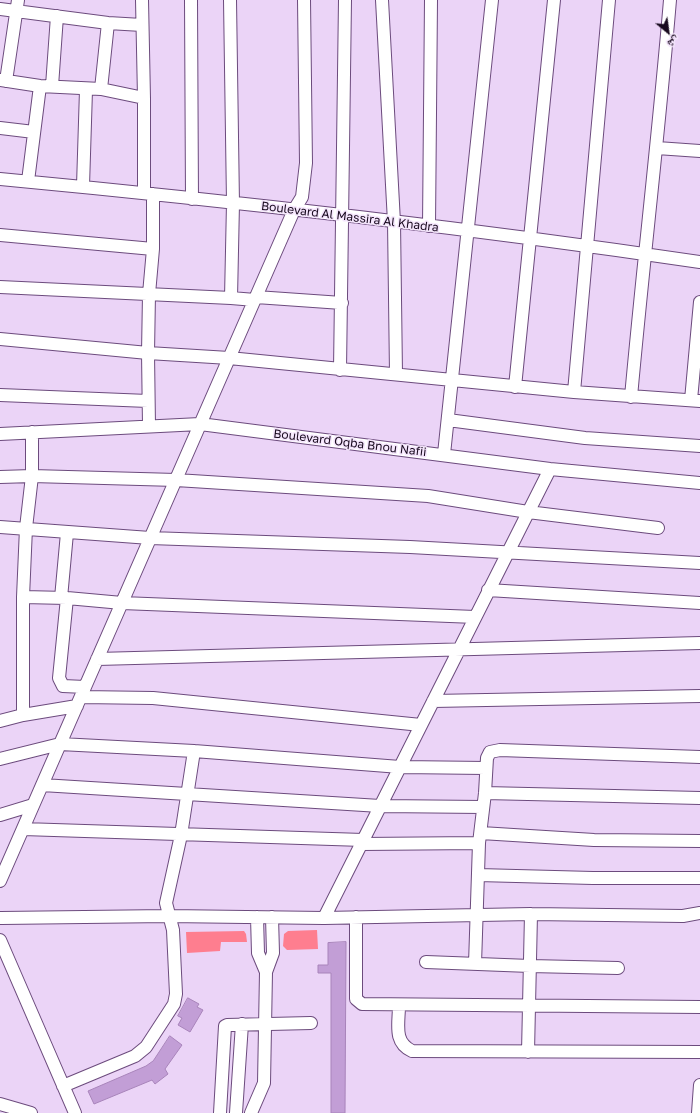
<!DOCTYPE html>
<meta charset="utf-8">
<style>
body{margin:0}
#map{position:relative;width:700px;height:1113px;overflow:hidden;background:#ebd4f7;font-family:"Golos Text","Noto Naskh Arabic",sans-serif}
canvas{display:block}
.north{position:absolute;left:648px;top:12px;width:40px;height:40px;-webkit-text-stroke:3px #f4e5fc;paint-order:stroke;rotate:151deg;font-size:11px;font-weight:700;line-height:16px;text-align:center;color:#17091d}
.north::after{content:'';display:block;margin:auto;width:14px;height:18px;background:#17091d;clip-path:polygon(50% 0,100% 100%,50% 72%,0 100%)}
</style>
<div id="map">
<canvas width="700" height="1113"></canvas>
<div class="north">ش</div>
</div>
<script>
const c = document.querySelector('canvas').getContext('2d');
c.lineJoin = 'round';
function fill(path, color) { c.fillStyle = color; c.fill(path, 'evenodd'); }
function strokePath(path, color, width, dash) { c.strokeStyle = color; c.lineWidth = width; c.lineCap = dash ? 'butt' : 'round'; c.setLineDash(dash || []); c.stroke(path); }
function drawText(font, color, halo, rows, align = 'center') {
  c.font = font + ' "Golos Text",sans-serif'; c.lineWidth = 3; c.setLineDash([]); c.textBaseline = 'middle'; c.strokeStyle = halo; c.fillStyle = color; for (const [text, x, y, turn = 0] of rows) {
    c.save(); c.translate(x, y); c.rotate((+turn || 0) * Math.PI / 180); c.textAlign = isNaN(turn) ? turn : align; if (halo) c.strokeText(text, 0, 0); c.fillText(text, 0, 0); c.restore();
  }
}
const green = new Path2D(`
 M317 930 318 949 287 950 283 946 284 934 288 931Z
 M244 931 246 934 247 942H221L220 951 187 953 186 932Z`);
const building = new Path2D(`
 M346 942 345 1113H331V973H318V965H328V943Z
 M188 998 199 1004 197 1007 203 1010 190 1032 178 1025 182 1018 178 1016Z
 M170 1036 182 1045 165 1069 168 1074 155 1084 152 1080 94 1104 88 1091 146 1066 153 1061Z`);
const minor = new Path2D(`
 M142 0 144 98V192
 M191 0 192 199
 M230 0 233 203 231 298 255 300
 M382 0 394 222 396 374
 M0 9 108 23 142 25
 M0 80 40 86 101 89 144 98
 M6 81 18 0
 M52 86 57 16
 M101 89 108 23
 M0 128 34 132
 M657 148 700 151
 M0 179C234 201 468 228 700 262
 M28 181 40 86
 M83 186 86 90
 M429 226 431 0
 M0 235 153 249
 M0 287 231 298
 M256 297 342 303
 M0 339 148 353 229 358 574 392 700 401
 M340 370 345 0
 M515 387 554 0
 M574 392 609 0
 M0 395 148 401
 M631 397C643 264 659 132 670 0
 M691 400 700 302
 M448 420 585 438 700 446
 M149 426 148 353 149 294 153 249V194
 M0 434 200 424 550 469 700 483
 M444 454 492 0
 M0 477 32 476 176 480 428 496 528 512 658 528
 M0 527 150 538 410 547 700 563
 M488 590 700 603
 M23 597 67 598 122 603 475 617
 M61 598 67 533
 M67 598 59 678 63 686 85 687
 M97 659 700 643
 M81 697 153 698 421 725
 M433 701 700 696
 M23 715V597L26 528 32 476V432
 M0 721 23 715 77 706
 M0 759 60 744 194 751 400 767 486 768
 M42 785 380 806 483 807
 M485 793 700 798
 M0 815 33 805
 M23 829 363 840
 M481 833 594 840 700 841
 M361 844 479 843
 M478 875 593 878H700
 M0 881 294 210 302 197 306 163 304 0
 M257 917 258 953 266 972
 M356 917V999L362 1004 700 1007
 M1 918 168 916 324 918 531 914 683 916 700 913
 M324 918 550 469
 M0 940 75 1113
 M426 962 530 966 618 968
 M475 964 479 843 485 793 487 758 490 752 500 750 700 757
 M399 1005C399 1024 393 1042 412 1051L700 1052
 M528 1052 531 914
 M63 1086 135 1056 146 1047 174 1004 176 994 173 930 166 903 181 835 194 751
 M0 1104 31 1113
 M220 1113 225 1026 227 1025 311 1023
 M236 1113 242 1024
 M251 1113 264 1083 266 972 273 953 272 917
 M698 1113 700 1085`);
const streetNames = [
 ["Boulevard Al Massira Al Khadra",350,217,7],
 ["Boulevard Oqba Bnou Nafii",350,443,7]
];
fill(green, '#fe7e8f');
fill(building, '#c29ed6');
strokePath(building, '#a884ba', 1);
strokePath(minor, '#6c4b7d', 14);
strokePath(minor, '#fff', 12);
drawText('12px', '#17091d', '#f4e5fc', streetNames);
</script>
